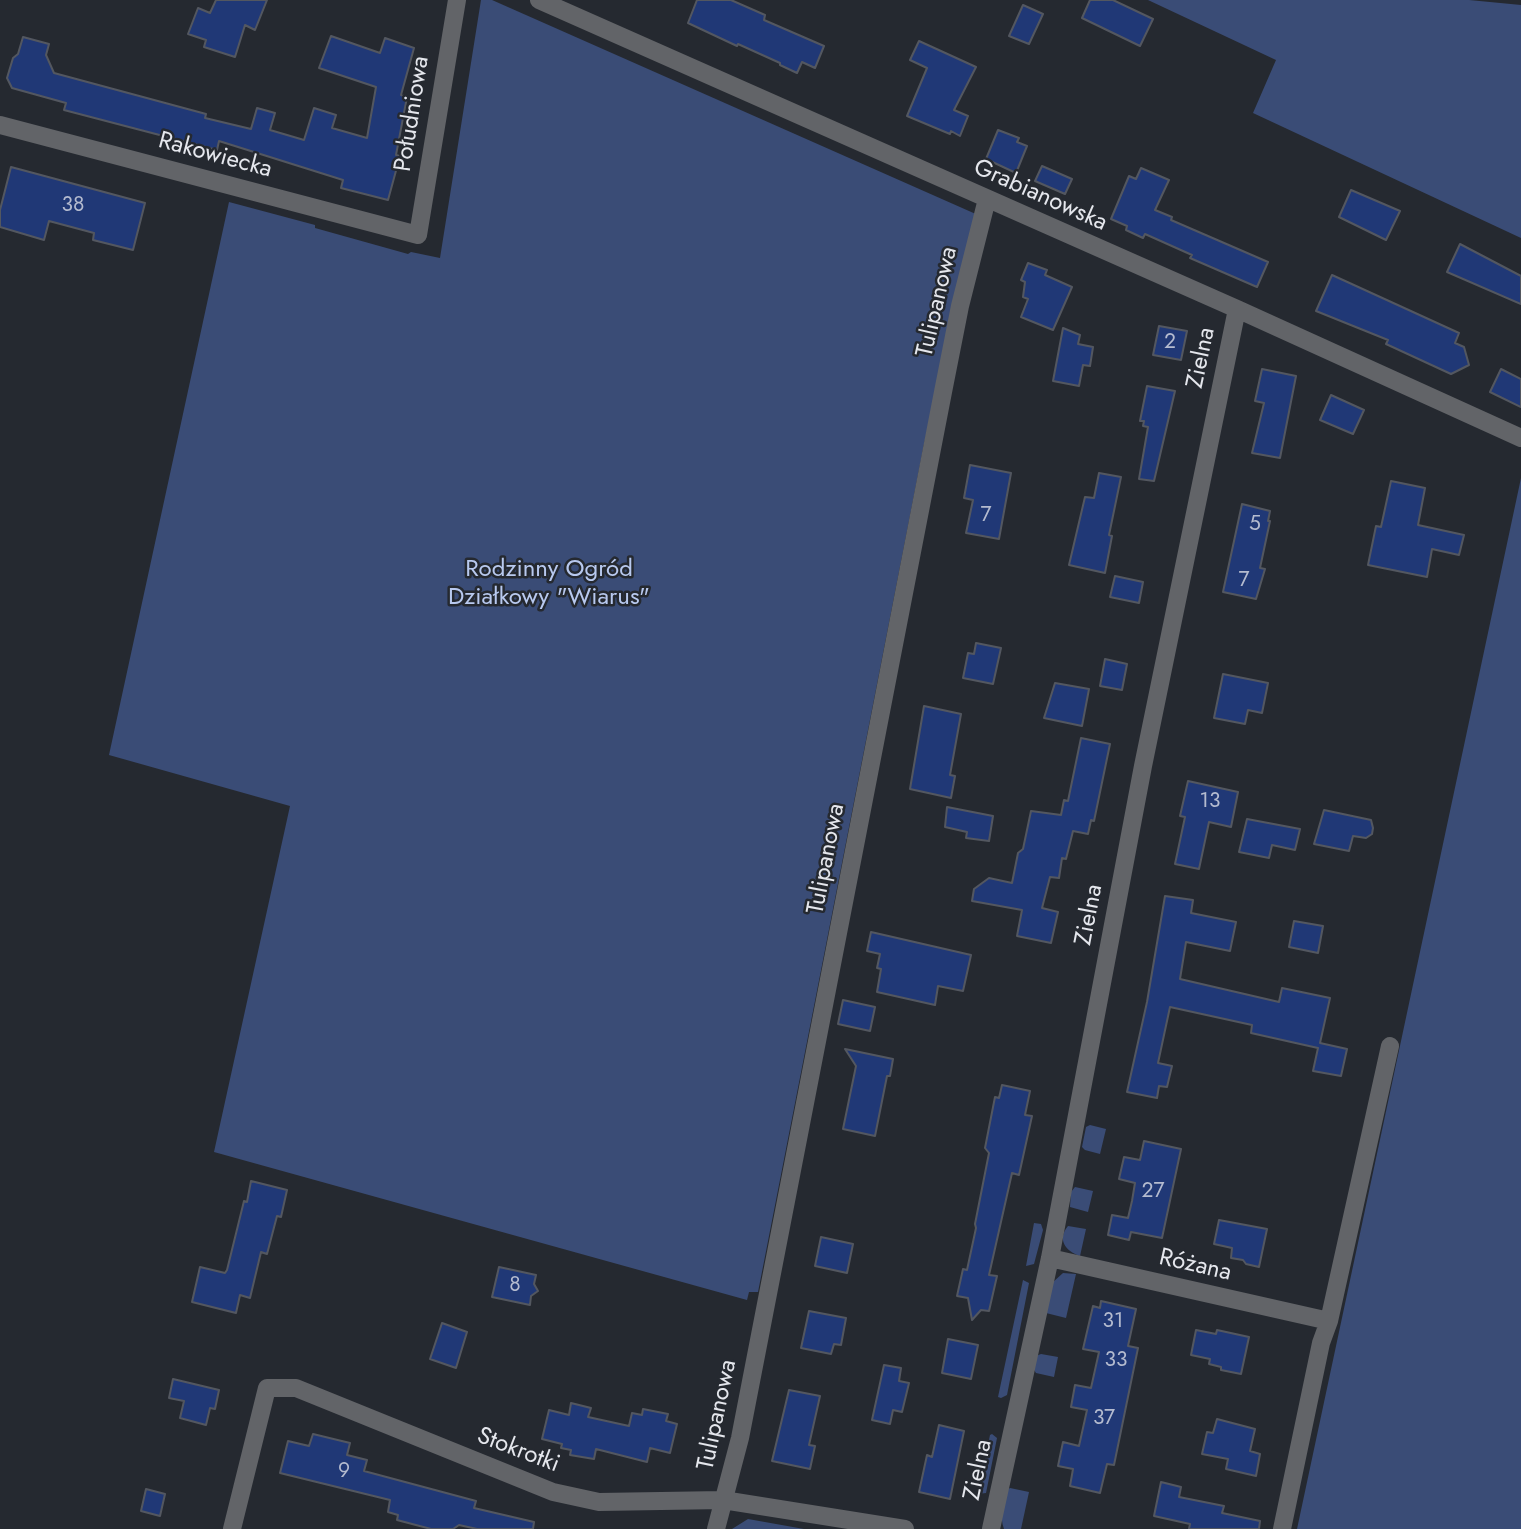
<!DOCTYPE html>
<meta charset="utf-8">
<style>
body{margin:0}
canvas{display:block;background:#252930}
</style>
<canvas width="1521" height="1529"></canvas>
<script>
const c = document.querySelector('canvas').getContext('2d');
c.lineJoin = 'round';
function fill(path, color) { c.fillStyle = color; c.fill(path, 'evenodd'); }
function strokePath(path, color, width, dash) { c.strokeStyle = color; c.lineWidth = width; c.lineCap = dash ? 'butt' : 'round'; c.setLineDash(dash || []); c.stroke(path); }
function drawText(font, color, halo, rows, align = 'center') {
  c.font = font + ' Jost,sans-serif'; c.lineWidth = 5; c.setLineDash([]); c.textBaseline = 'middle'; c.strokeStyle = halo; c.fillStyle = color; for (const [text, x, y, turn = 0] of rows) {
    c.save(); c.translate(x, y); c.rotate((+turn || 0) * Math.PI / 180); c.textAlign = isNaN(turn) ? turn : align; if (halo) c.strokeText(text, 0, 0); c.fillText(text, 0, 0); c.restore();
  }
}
const green = new Path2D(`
 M481 0H492L978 215 924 444 758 1292H749L747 1300 214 1152 290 806 109 755 229 202 315 225V228L408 254 411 252 440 258Z
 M1148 0H1469L1521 5V238L1253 113 1276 60Z
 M1521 478V1529H1297Z
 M1090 1125 1106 1129 1100 1154 1085 1150 1082 1147 1086 1127Z
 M1075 1187 1093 1191 1088 1212 1070 1207 1071 1192Z
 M1034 1223 1041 1224 1043 1230 1034 1264 1026 1266Z
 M1068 1226 1086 1229 1080 1256C1065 1251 1057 1239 1068 1226Z
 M1063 1273 1076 1274 1066 1318 1046 1313 1052 1283Z
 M1023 1280 1029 1283 1007 1395 1001 1398 998 1397Z
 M1041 1354 1058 1357 1054 1377 1036 1373 1033 1368 1036 1356Z
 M992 1434 997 1438 986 1493 978 1494 990 1435Z
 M1010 1488 1029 1492 1021 1529H1004C999 1515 1004 1504 1007 1490Z
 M748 1519 804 1529H732Z`);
const building = new Path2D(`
 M216 0H267L255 30 245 25 235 57 204 47 206 40 188 34 198 8 210 13Z
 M697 0H731L765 15 764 20 824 46 815 68 802 62 797 73 780 65V63L738 44 737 46 688 23Z
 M1090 0H1113L1153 19 1140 46 1082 18Z
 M1023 5 1043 14 1029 44 1009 36Z
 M331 36 380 53 385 38 414 48 401 95 407 97 396 155 400 156 388 200 341 188 343 180 219 141 217 150 64 110 66 103 12 88 7 78 13 58 18 54 23 37 49 44 46 55 54 73 206 114 205 118 251 129 257 108 275 113 270 130 304 140 314 108 336 115 332 128 367 138 376 87 319 68Z
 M919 41 976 67 954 110 968 116 960 136 951 131 950 134 907 116 927 68 910 60Z
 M998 130 1019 138 1017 142 1027 146 1016 173 986 159Z
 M1042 166 1072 179 1065 194 1035 181Z
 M11 167 145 203 133 250 93 240 94 233 49 221 44 240 0 227V210Z
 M1141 168 1169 180 1155 210 1172 217 1171 220 1268 262 1257 287 1190 258 1192 255 1145 234 1143 238 1126 230 1127 226 1111 219 1129 176 1136 179Z
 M1351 190 1400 211 1386 240 1339 217Z
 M1460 244 1521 276V304L1447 272Z
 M1028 263 1047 270 1045 275 1072 287 1053 330 1021 317 1028 299 1023 297 1025 282 1021 280Z
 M1332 275 1459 333 1455 343 1464 347 1469 365 1451 374 1386 344 1388 340 1316 311Z
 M1159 326 1187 331 1181 360 1153 355Z
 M1063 328 1080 335 1078 344 1093 347 1090 366 1083 365 1079 386 1053 381Z
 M1262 369 1296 376 1280 458 1252 453 1264 403 1255 401Z
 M1501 369 1521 379V407L1490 392Z
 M1147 386 1175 391 1154 481 1139 479 1148 427 1143 426 1144 421H1140Z
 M1331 395 1364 410 1353 434 1320 420Z
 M970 465 1011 473 999 539 966 533 973 500 964 498Z
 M1099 473 1121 477 1109 535 1112 536 1105 573 1069 565 1085 497 1094 498Z
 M1391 481 1425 488 1418 525 1464 535 1459 555 1432 549 1427 577 1368 565 1376 526 1381 527Z
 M1242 504 1270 511 1268 521H1270L1260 568 1265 569 1256 599 1223 592Z
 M1115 576 1143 582 1139 603 1110 597Z
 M976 643 1001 648 993 684 963 678 968 653 974 654Z
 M1105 659 1127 664 1122 690 1100 686Z
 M1223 674 1268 683 1262 713 1248 710 1245 724 1214 718Z
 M1055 683 1089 689 1082 726 1044 718Z
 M924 706 961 714 950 775 955 776 951 798 910 789Z
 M1081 738 1110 744 1094 821 1091 820 1088 834 1073 831 1066 859 1062 858 1059 878 1050 877 1042 908 1058 912 1051 943 1017 936 1022 910 972 901 974 889 989 878 1012 883 1018 853 1023 849 1031 811 1061 815 1064 800 1068 801Z
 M1188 781 1238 792 1231 827 1209 822 1199 869 1175 864 1185 817 1180 816Z
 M947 807 993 816 989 841 966 838 967 832 945 827Z
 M1324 810 1371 820 1373 828 1372 834 1366 838 1353 836 1349 851 1314 844Z
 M1247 819 1300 829 1295 850 1272 845 1269 858 1239 852Z
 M1165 896 1193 900 1191 913 1236 922 1230 951 1186 942 1180 979 1279 1002 1282 988 1330 998 1320 1043 1347 1049 1341 1076 1313 1071 1318 1048 1251 1033 1252 1025 1170 1007 1158 1063 1172 1066 1167 1087 1159 1086 1157 1098 1127 1092 1147 1002Z
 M1294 921 1323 926 1318 953 1289 947Z
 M871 932 971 955 963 991 938 986 935 1005 877 992 881 969 877 968 880 954 867 951Z
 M843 1000 875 1007 870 1031 838 1024Z
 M845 1049 893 1059 890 1076H887L875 1136 843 1129 856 1066Z
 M1002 1085 1030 1091 1025 1115 1032 1116 1019 1175 1012 1173 989 1275 997 1276 989 1311 981 1310 972 1320 968 1298 957 1296 963 1269 967 1270 976 1228 975 1224 989 1153 985 1148 995 1097 999 1098Z
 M1144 1141 1181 1149 1162 1238 1131 1232 1129 1240 1108 1235 1112 1215 1128 1218 1132 1201 1135 1183 1119 1179 1124 1157 1140 1160Z
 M251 1181 287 1190 281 1217 277 1216 267 1254 261 1252 250 1298 240 1295 236 1313 192 1302 200 1267 225 1273 227 1270 244 1201 247 1202Z
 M1219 1220 1267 1229 1259 1267 1246 1264 1243 1260 1231 1258 1232 1248 1214 1244Z
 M821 1237 853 1244 847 1273 815 1266Z
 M499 1267 536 1275 534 1284 538 1291 531 1296 530 1305 492 1297Z
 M1101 1301 1136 1309 1128 1346 1138 1348 1114 1465 1107 1464 1100 1493 1070 1486 1073 1469 1058 1466 1063 1442 1079 1446 1087 1410 1071 1407 1075 1385 1091 1388 1099 1352 1083 1349 1093 1306 1100 1308Z
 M809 1311 846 1318 841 1345 834 1344 831 1354 801 1348Z
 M442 1323 467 1332 456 1368 430 1359Z
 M1196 1330 1216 1334 1217 1330 1249 1337 1241 1374 1221 1370V1367L1209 1364 1210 1359 1191 1355Z
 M948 1339 978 1345 971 1379 942 1373Z
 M884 1365 901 1368 899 1381 909 1383 902 1412 893 1410 890 1424 872 1420Z
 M173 1379 219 1390 215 1409 210 1408 206 1425 180 1418 184 1401 169 1398Z
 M789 1390 820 1396 809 1445 815 1446 810 1469 772 1461Z
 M571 1403 591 1408 588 1417 629 1426 632 1413 642 1415 643 1409 668 1414 666 1421 677 1424 670 1453 650 1448 647 1462 596 1449 594 1459 570 1455 571 1450 561 1448 562 1444 542 1439 549 1410 569 1415Z
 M1217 1419 1255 1429 1250 1451 1260 1454 1256 1476 1226 1469 1228 1459 1202 1454 1207 1432 1213 1433Z
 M939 1425 964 1431 950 1499 919 1492 927 1455 932 1457Z
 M313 1434 350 1443 347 1455 367 1460 364 1471 476 1501 474 1508 534 1522 533 1529H477L459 1525 453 1529H431L397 1520 398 1515 388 1512 390 1500 280 1473 288 1441 309 1446Z
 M1161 1482 1181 1487 1179 1497 1224 1506 1222 1513 1260 1521 1259 1529H1189L1190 1524 1154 1516Z
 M146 1489 165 1494 160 1516 141 1511Z`);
const minor = new Path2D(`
 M539 0 1237 309 1521 438
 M0 125 418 235 457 0
 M1050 1258 1329 1321
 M232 1529 267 1388H296L553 1492 599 1502 723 1500 905 1529
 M716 1529 740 1438 943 392 960 306 987 199
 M991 1529 1050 1258 1143 766 1237 309
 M1282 1529 1321 1343 1329 1321 1390 1046`);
const numberNames = [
 ["38",73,206],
 ["2",1170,343],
 ["7",986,516],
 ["5",1255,525],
 ["7",1244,581],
 ["13",1210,802],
 ["27",1153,1192],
 ["8",515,1286],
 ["31",1113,1322],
 ["33",1116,1361],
 ["37",1104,1419],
 ["9",344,1472]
];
const streetNames = [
 ["Południowa",413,114,-81],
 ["Rakowiecka",215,156,15],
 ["Grabianowska",1040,196,24],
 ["Tulipanowa",938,302,-77],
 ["Zielna",1202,358,-78],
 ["Tulipanowa",827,859,-79],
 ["Zielna",1090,915,-79],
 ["Różana",1195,1266,13],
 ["Tulipanowa",718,1415,-78],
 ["Stokrotki",518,1451,21],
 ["Zielna",979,1470,-78]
];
const parkNames = [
 ["Rodzinny Ogród",549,570],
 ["Działkowy \"Wiarus\"",549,598]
];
fill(green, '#3a4c76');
fill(building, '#203876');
strokePath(building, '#535760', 2);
strokePath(minor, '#626468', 18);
drawText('21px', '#b4bbcf', null, numberNames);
drawText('24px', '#e5e7ed', '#252930', streetNames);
drawText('24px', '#b8c9ef', '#252930', parkNames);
</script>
